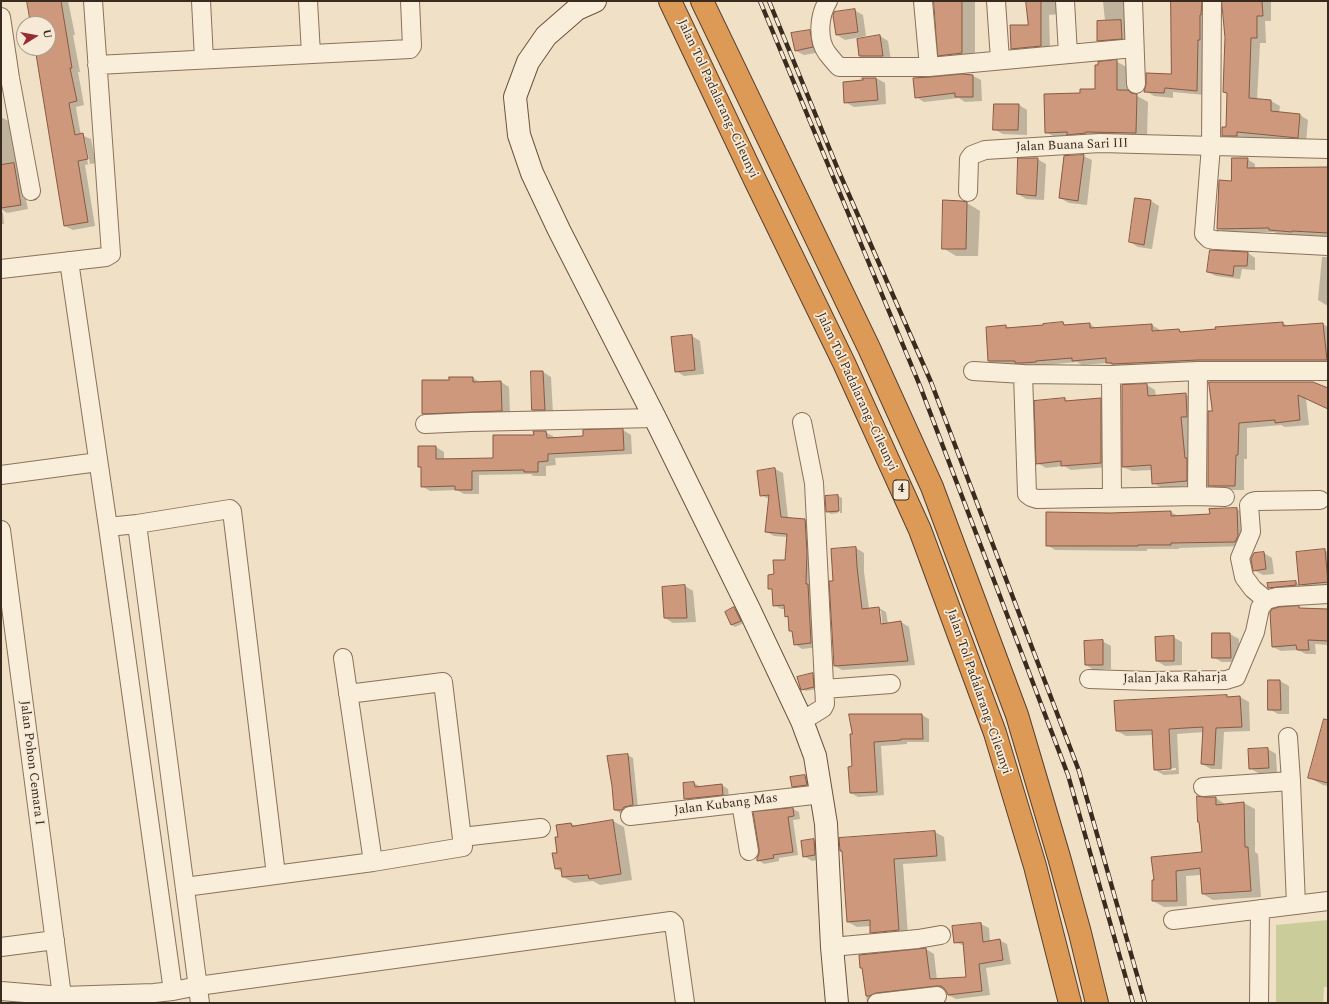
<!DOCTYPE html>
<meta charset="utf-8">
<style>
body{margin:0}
#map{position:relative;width:1329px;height:1004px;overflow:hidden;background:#efe0c6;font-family:Spectral,serif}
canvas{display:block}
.frame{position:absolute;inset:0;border:2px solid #3a2b1f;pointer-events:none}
.north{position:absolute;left:16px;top:16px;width:40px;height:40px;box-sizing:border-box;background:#f6ead6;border:1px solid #ab9e8d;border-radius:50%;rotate:79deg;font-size:11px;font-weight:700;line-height:16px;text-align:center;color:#3a2b1f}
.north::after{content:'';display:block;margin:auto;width:14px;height:18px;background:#992b33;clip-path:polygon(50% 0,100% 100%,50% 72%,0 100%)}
</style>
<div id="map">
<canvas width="1329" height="1004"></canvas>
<div class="frame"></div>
<div class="north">U</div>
</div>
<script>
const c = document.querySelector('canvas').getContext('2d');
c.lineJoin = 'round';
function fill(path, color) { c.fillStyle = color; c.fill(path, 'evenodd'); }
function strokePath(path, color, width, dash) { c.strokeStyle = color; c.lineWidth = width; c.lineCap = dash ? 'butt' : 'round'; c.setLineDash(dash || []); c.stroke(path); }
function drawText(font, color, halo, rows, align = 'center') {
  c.font = font + ' Spectral,serif'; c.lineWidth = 3.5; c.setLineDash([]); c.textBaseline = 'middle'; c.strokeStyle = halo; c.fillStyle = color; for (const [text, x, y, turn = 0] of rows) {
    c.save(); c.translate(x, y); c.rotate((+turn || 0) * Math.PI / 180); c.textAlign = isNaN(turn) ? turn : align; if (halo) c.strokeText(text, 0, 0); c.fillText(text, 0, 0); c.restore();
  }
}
const green = new Path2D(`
 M1328 920V987H1324L1323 1003H1276V925Z`);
const shadow = new Path2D(`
 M27 1H68L75 35H73L80 72H78L84 105 76 107 77 114 81 135 91 139 96 163 85 165 95 226 73 230 65 226 36 48H48V24H31ZM83 139H85L90 164H88Z
 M935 1H975V60L952 62 939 55Z
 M1027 1H1058L1059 14 1049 15 1050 50 1020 53 1012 48 1029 26Z
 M1103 1H1133L1131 43 1107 45 1098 40 1105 21Z
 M1172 1H1212L1205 95 1173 92V98L1154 96 1146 91 1172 75Z
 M1223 1H1271V21H1265L1266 43H1260L1257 100 1271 101 1280 106 1279 113 1300 115 1308 120 1306 142 1245 137V141L1231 140 1223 135 1227 128 1228 94 1224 92 1226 38Z
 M854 10 863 15 866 36 845 40 837 35Z
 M810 31 818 36 821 52 804 55 796 51Z
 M880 36 888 41 891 61H869L860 56Z
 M1116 61 1128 68V91L1148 102 1147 139H1058L1046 132 1081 94 1096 91Z
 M973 76 981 80 982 101 965 102 959 98 924 102 916 97Z
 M863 78H876L885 83 886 104 854 107 845 102 864 81Z
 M1019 105 1027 110V135L1003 134 994 129Z
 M1 117 10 122 28 209 7 213 1 209Z
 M1083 156 1092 160 1087 205 1069 203 1060 198Z
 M1037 159 1046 164 1044 200 1026 199 1018 194Z
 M1247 159 1255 164V168H1328V237L1278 234 1274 232 1227 233 1218 228 1232 182Z
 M1151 201 1159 206 1152 249 1138 247 1130 242Z
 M967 203 980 211 978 256H956L943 248Z
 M1 212 3 213 4 224H1Z
 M1248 253 1255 258V270L1242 269 1240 279 1216 276 1208 272Z
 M1322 257H1328V306L1318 300Z
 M1063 323 1068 326 1090 324 1097 329 1152 325 1160 330V331L1179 330 1184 333 1283 323 1289 327 1323 324 1328 327V365L1116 367 1108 363 1082 365 1077 362 1044 365V367L998 366 989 361 1006 326 1011 329Z
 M692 336 700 341 704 374 684 376 676 371Z
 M543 372 551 377 553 414H542L533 410Z
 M473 378 481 383 501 382 509 387 510 415 432 418 423 414 450 381Z
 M1210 382 1328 389V409L1306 399 1309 425 1285 427 1281 425 1247 428V459H1244V490H1217L1209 485 1213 412Z
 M1147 385 1155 390 1156 397 1185 394 1194 399 1195 485 1162 488 1153 483 1152 470 1132 471 1123 467Z
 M1065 399 1069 402 1100 399 1109 404V467L1071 470 1064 466 1046 468 1037 463Z
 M623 430 631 435 632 454 555 458 556 465 546 466V476H533L531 474 479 475V494H464L457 490 430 491 422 486 436 447 444 452V459H494L535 436 545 432 553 436 554 439 584 437V431Z
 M775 469 783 473 788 518 805 520 812 524 819 647 802 649 795 644 794 632 790 630 789 618 786 616V609H781L774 605 773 590 769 588 775 575 786 561 788 537 774 536 767 532 769 499 761 495Z
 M838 496 842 498V513H840L839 497H837L838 513 831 514 827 511 826 497Z
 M1237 509 1245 514 1244 546 1179 548V549H1147V551L1055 550 1047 545 1110 514 1171 512 1178 516 1211 515Z
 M856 548 864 553V572L869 609 879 608 886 612 888 624 901 622 909 627 915 665 842 670 835 666 834 582 832 550ZM879 611H881L883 629H881Z
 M1324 550 1328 552V587L1308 589 1300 584Z
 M1264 553 1272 558 1274 574 1263 575 1254 570Z
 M1296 582 1300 585V587L1273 589 1269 587Z
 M685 586 693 591 696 622 673 623 665 618Z
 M1299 607 1301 609 1328 610V645L1315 644 1316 654H1306L1298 650 1281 651 1273 647Z
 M734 608 738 611 744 623 735 627 732 625Z
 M1230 634 1239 639V662H1222L1213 657Z
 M1173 637 1182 642V665L1165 666 1157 661Z
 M1102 641 1111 646V669L1094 670 1086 665Z
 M813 674 817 677V689L806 691 802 689Z
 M1269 681H1280L1289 686V714H1278L1269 709Z
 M1213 697H1240L1249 702 1250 731 1224 732 1222 769H1211L1202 764 1204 732 1177 734 1179 774 1164 775 1155 770 1153 735 1126 736 1117 731ZM1176 768V770L1162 771V769Z
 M850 715H922L929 719V742H907V744L881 746 884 795 858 797 851 793 853 767V735Z
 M1328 730V786L1323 785 1310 778Z
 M1268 749 1276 754 1277 773H1258L1250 768Z
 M627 755 633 758 638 808 628 812 620 813 615 810Z
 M805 776 814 781 815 790 801 791 793 786Z
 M694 783 701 787 722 785 728 789 729 798 692 802 685 799Z
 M1216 798 1226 805 1244 803 1255 809V852L1258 854 1261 897 1213 900 1203 894 1201 875 1186 876 1187 906 1164 907 1153 901V881L1203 853Z
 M793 809 799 812 800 819 793 820 798 855 779 858V861L764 864 758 860 760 855Z
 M613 821 624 827 632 880 600 885 593 881 574 883 563 877V873L556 869 559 853V838L571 824 576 826Z
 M935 832 944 837 946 861 903 864 908 935 880 937 871 932V926L857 927 848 922 843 852 841 850 840 839Z
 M814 840 822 845 823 859 812 861 804 856Z
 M981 924 989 928 990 942 999 940 1007 944 1011 964 986 968 990 995 956 999 948 995 946 990 944 989 884 997 875 1003H867L863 969 926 949 934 954 937 980 967 978 965 946 955 942Z`);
const building = new Path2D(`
 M27 1H61L72 68H70L77 101 69 103 70 109 75 135 83 133 88 159 78 161 88 222 64 226 35 48H48V24H31Z
 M934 1H962V53L938 56Z
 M1026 1H1041V46L1011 49 1010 25H1028Z
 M1171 1H1202L1201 15H1200V40H1198L1197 91 1165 88 1164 93 1144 92 1146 84V73L1171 74Z
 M1222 1H1262L1263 16H1257V38H1251L1249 98 1271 100V111L1300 114 1298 138 1237 132V136H1222V127H1226L1227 93 1223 92 1225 38Z
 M855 9 858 32 836 35 833 16 834 12Z
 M1121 20 1122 39 1097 41V21Z
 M810 30 813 47 795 51 791 33Z
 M880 35 883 56H859L857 39Z
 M1117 60V90H1128L1131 93 1137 94 1136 133 1086 132V133L1067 135V132L1045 133 1044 94 1080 93V89H1095V65H1098V62Z
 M962 74 973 75V97H955V93L915 98 913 78 930 77Z
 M862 78H876L878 100 844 103 843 82 863 80Z
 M994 104H1019L1018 130H993Z
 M1084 155 1078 201 1059 198 1064 156Z
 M1018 158H1038L1036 196 1017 194Z
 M1232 158H1248L1247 168 1328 167V233L1292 231V232L1269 230V228L1217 229 1219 180 1231 181Z
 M14 163 21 205 1 208V165Z
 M1135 198 1151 200 1144 245 1129 242Z
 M943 200 962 201 967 202 966 249H942Z
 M1210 250 1248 252 1247 266H1234L1233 276 1207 272Z
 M1063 322 1064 325 1090 323V328L1152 324V331L1179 329 1180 332 1216 329 1215 327 1283 322V326L1323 323 1327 360H1198L1112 364V363H1106V358L1072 361V358L1036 361V362L1022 363H1015V361H988L986 327 1006 325V328L1043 325V324Z
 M692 335 695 370 675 372 671 337Z
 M531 371H543L545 410H532Z
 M449 377H473V382L501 381 502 411 422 414V380H449Z
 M1209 382H1313L1328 388V409L1298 395 1300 420 1275 423V420L1239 423 1238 455H1236L1235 486H1208V411H1212Z
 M1147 384 1148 396 1186 393 1187 417H1181L1185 458H1187V481L1152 484 1151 465 1122 467V385Z
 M1065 398V401L1101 398V463L1061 466V461L1036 464 1034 401Z
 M623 429 624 450 548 454V461L538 462V472H524V470L472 471V490H455V486L421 487V467H418V446H436V459L493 458V435H534L533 431H546L547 438 583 436V430Z
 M775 468 781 517 805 519 807 552 806 584H808L811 643 794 645 792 631H789L788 616 785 617 784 605 773 606 772 589H768V575L774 574 773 560H785L787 534 765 532 769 495 760 496 757 471Z
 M838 495 839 511 826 512 825 496Z
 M1237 508 1238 536 1235 542 1171 543V545H1138V546H1046V512L1110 513 1171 511V516L1210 514 1209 509Z
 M856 547 857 567 862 609 879 607 881 624 901 621 908 661 834 666 829 581H833L831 549Z
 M1325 549 1328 582 1299 585 1296 552Z
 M1264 552 1266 569 1253 571 1251 559 1254 553Z
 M1296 581V585L1268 588 1267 583Z
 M685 585 687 618H664L662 587Z
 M1299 606V608L1328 609V641L1308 640 1309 650H1297L1296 645 1272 647 1270 612 1272 609 1279 607Z
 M734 607 741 621 731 625 725 612Z
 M1212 633H1230L1231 658H1212Z
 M1174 636V661H1156L1155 637Z
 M1103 640V665H1085L1084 641Z
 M813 673 814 687 801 690 797 677Z
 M1268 680H1280L1281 710H1268Z
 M1227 695V697L1240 696 1242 727 1216 728 1214 765 1201 764 1203 727 1169 729 1171 769 1154 770 1152 730 1116 731 1114 701Z
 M849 714H922L923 739H901V740L874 742 877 792 850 793 848 767 852 766 850 734H852Z
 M1324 719 1328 720V783L1308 778Z
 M1268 748 1269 768 1249 769 1248 749Z
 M628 754 633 805 624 807 622 810H614L612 786 607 756Z
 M805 775 807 785 792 787 790 777Z
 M694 782 695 787 722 784 723 795 684 799 683 783Z
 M1197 796 1204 797H1216V805L1244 802 1245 847H1248L1251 891 1202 894 1200 868 1176 871 1177 901H1152V880H1154L1151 857 1202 852 1199 822H1198Z
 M793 808 794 816 788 817 793 852 773 855 774 858 757 861V858L759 854V849L753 812Z
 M613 820 621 874 589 879 588 875 562 877 561 868 555 869 552 853H557L555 837H558L556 825 571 823 572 826Z
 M935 831 937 856 894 859 899 930 870 933V920L847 922 842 851H840L839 838Z
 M814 839 815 855 803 857 801 841Z
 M981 923 983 942 1000 939 1003 960 979 964 982 991 948 995 945 989 941 986H936L876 993 869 996H866L862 968H860L859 955 926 948 930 979 966 977 963 942 954 943 952 926Z`);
const street = new Path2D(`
 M201 1 204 59
 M308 1 311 54
 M828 1C819 15 817 39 827 53 831 58 835 63 839 67H929L1134 48
 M923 1 929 67
 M996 1 1000 60
 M1065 1 1068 54
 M1133 1 1136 84
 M1212 1 1211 146 1204 234 1209 239 1215 240 1328 246
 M1 17 10 78 31 191
 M97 65 410 49 412 46 410 1
 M968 192 969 159 972 155 985 150 1100 143 1328 149
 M1 269 106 257 111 254 93 1
 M973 371 1023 374
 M1198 371 1197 496 1037 499 1031 497 1027 494 1023 374 1111 375 1198 371H1328
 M1111 375 1112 497
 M425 424 470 422 655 418
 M1 475 98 462
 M1197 496 1225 497
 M137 524 200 1003
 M108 527 137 524 230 509 232 511 276 875
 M1 530 62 996
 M1266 600 1253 589 1244 577 1240 558 1251 532 1249 505 1252 502 1256 501 1320 500
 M343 658 373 862
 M1089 679 1150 681 1226 680 1236 677 1255 632 1260 608 1266 600 1277 597 1328 594
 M824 689 891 684
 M802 721 823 708 825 704 814 483 802 422
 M1288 737 1291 781 1296 905
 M1203 787 1291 781
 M741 803 749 851
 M630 816 822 794
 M462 837 541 828
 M185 887 373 862 463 847 443 682 348 694
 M1173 920 1328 901
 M1 947 55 940
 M832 947 918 939 941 935
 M1 991 62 996 154 993 173 991 108 527 69 261
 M173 991 198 986 671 921 674 924 685 1003
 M877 1003 937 996
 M1259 1003 1260 909`);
const secondary = new Path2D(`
 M595 1 577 9 546 36 528 62 515 97 519 135 532 173 559 230 655 418 749 609 802 721 815 756 826 824 832 947 837 1003`);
const highway = new Path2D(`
 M670 1 755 180 844 363 920 530 995 733 1035 866 1070 1003
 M702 1 869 348 932 487 1017 715 1059 857 1080 933 1097 1003`);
const rail = new Path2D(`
 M760 1 920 386 1068 775 1133 1003
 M769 1 839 172 931 382 1079 771 1145 1003`);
const shields = [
 [901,490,16]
];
const shieldNames = [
 ["4",901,490]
];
const streetNames = [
 ["Jalan Tol Padalarang–Cileunyi",717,99,65],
 ["Jalan Buana Sari III",1072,146,-2],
 ["Jalan Tol Padalarang–Cileunyi",856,392,65],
 ["Jalan Jaka Raharja",1175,679,-1],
 ["Jalan Tol Padalarang–Cileunyi",978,692,71],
 ["Jalan Pohon Cemara I",31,763,83],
 ["Jalan Kubang Mas",726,805,-7]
];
fill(green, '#cacd99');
fill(shadow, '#0003');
fill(building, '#cd987c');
strokePath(building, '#895941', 1);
strokePath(street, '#8a715b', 20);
strokePath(secondary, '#6c523e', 24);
strokePath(highway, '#58402f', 24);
strokePath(street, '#f9eed9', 18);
strokePath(secondary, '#f9eed9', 22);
strokePath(highway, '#dd9a57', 22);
strokePath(rail, '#3a2b1f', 4.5);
strokePath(rail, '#f6ead6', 3, [9]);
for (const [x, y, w] of shields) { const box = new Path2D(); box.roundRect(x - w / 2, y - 10, w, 20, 3); c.fillStyle = '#f6ead6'; c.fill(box); strokePath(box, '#3a2b1f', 1); }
drawText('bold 12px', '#3a2b1f', null, shieldNames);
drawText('13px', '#3a2b1f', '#f6ead6', streetNames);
</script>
